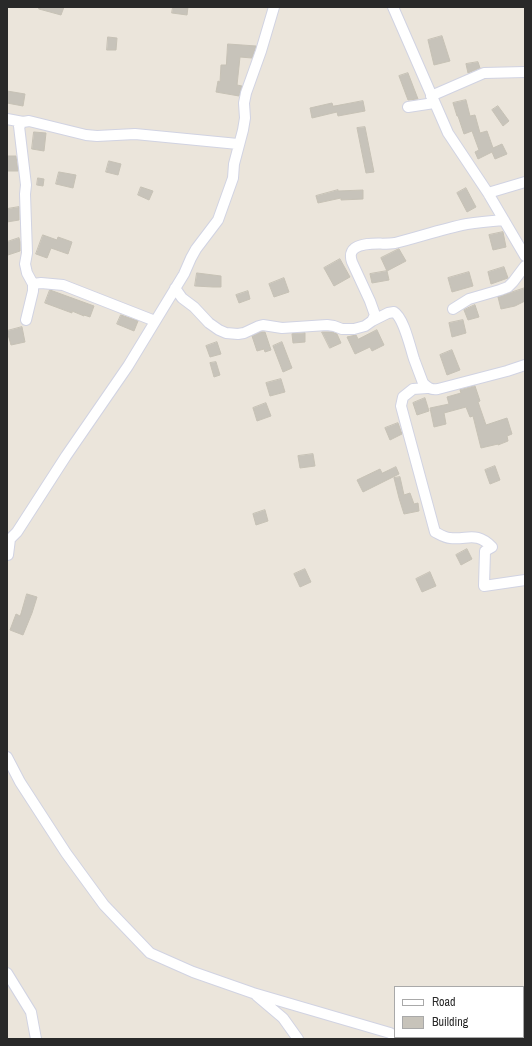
<!DOCTYPE html>
<style>
body{margin:0}
#map{position:relative;width:532px;height:1046px;overflow:hidden;background:#ebe5db;font-family:"Archivo Narrow",sans-serif}
canvas{display:block}
.frame{position:absolute;inset:0;border:8px solid #292929;pointer-events:none}
.legend{position:absolute;left:394px;top:986px;width:130px;height:52px;box-sizing:border-box;background:#fff;border:1px solid #a9a9a9;margin:0;padding:5px 7px;list-style:none;font-size:12px;color:#292929}
.legend li{display:flex;align-items:center;gap:8px;height:20px}
.legend b{width:20px;border:1px solid #a9a9a9}
</style>
<div id="map">
<canvas width="532" height="1046"></canvas>
<div class="frame"></div>
<ul class="legend">
<li><b style="height:5px;background:#fff"></b>Road</li>
<li><b style="height:11px;background:#c7c3ba"></b>Building</li>
</ul>
</div>
<script>
const c = document.querySelector('canvas').getContext('2d');
c.lineJoin = 'round';
function fill(path, color) { c.fillStyle = color; c.fill(path, 'evenodd'); }
function strokePath(path, color, width, dash) { c.strokeStyle = color; c.lineWidth = width; c.lineCap = dash ? 'butt' : 'round'; c.setLineDash(dash || []); c.stroke(path); }
const building = new Path2D(`
 M39 7H64L61 15 39 9Z
 M173 7H188L187 15 172 13Z
 M442 36 450 61 434 65 428 40Z
 M108 37 117 38 116 50H107Z
 M228 44 256 46 252 58 240 57 237 85 242 86 239 96 216 92 218 81 220 82 221 65H226Z
 M478 62 480 68 468 73 466 64Z
 M408 73 418 99 408 100 399 76Z
 M7 91 25 94 23 106 7 103Z
 M466 100 470 116 475 115 480 133 487 131 493 148 502 144 507 154 495 159 492 152 478 159 475 152 479 150 472 131 464 134 458 116H457L453 103Z
 M363 101 365 111 338 116 337 112 312 118 310 108 332 103 333 106Z
 M498 106 509 121 503 126 492 110Z
 M365 127 374 172 366 173 357 128Z
 M34 132 46 133 44 151 32 149Z
 M7 156H16L18 171H7Z
 M109 161 121 164 118 175 106 172Z
 M59 172 76 175 73 188 56 184Z
 M38 178 44 179 43 186 37 185Z
 M141 187 153 191 149 200 138 195Z
 M466 188 476 207 467 212 457 193Z
 M338 190V191L363 190V199L341 200V198L318 203 316 196Z
 M19 207V220L7 222V209Z
 M503 232 506 247 493 250 489 235Z
 M43 235 57 240 58 237 72 242 68 254 51 248 47 258 36 254Z
 M19 238 20 242V251L8 255 7 252V242Z
 M399 249 406 261 387 271 381 258Z
 M340 259 350 277 334 286 324 268Z
 M504 267 508 278 491 284 488 272Z
 M387 271 389 280 372 283 370 274Z
 M469 272 473 286 452 292 448 278Z
 M197 273 221 276V287H213L195 286Z
 M284 278 289 292 274 297 269 284Z
 M525 288V301L515 306 501 309 498 297Z
 M50 290 94 306 90 317 84 315V316L72 311V313L45 303Z
 M248 291 250 299 239 303 236 295Z
 M475 305 479 317 468 320 464 310Z
 M121 315 138 321 134 331 117 324Z
 M463 320 466 333 452 337 449 323Z
 M22 327 25 342 11 345 7 331Z
 M377 330 384 345 372 351 370 347 355 354 347 337 356 335 358 339Z
 M261 332H265L271 350 265 352 264 349 257 351 252 336Z
 M322 332H332L337 334 341 343 330 348Z
 M305 333V342L293 343 292 334Z
 M217 342 221 354 210 357 206 346Z
 M282 342 292 368 283 372 273 346Z
 M452 350 460 370 447 375 440 355Z
 M216 362 220 375 214 377 210 363Z
 M281 379 285 392 270 396 266 383Z
 M475 386 480 401 478 402 486 425 507 418 512 434 507 436 508 441 498 445V444L481 448 473 416 470 417 466 407 444 413 446 424 434 427 430 408 449 404 447 397 461 393 460 390Z
 M425 398 429 411 417 415 413 403Z
 M266 403 271 416 257 421 253 408Z
 M398 423 402 434 390 440 385 428Z
 M313 454 315 466 300 468 298 456Z
 M495 466 500 480 490 484 485 470Z
 M396 467 399 474 363 492 357 480 380 469 382 473Z
 M400 477 404 495 410 493 414 504 418 503 419 511 404 514 399 498 394 478Z
 M265 510 268 521 256 525 253 514Z
 M467 549 472 559 461 565 456 555Z
 M305 569 311 582 300 587 294 574Z
 M430 572 436 586 422 592 416 579Z
 M27 594 37 597 32 613 23 635 10 630 16 614 20 616Z`);
const street = new Path2D(`
 M393 7 448 133 488 193 525 256
 M431 96 484 73 525 72
 M408 107 434 103
 M7 119 23 122 29 121 86 135 97 136 135 134 238 144
 M23 122 19 126 26 185 25 194 27 253 25 264 27 273 33 284V291L26 320
 M488 193 525 182
 M33 284 41 283 63 285 155 321
 M175 288 182 298 194 307 209 323 219 330 226 333 238 334 244 333 259 326 263 325 282 328 327 325 334 326 342 329H354L365 326 372 321 388 313 394 312C404 318 410 347 414 359 417 367 420 375 423 383 428 388 431 390 438 389L507 371 525 365
 M453 309 469 299 500 290 508 287 513 282 525 266
 M372 321 375 315 370 301 352 262C350 256 350 252 355 248 366 241 382 245 395 243 419 237 442 229 467 224 479 222 491 221 504 220
 M427 388 413 389 403 397 401 406 435 532C439 534 445 538 450 538 468 540 476 531 492 547L485 551 484 586 525 580
 M7 554 8 555 10 539 17 532 66 456 128 366 184 274 191 258 196 249 218 220 233 178 234 164 243 130 245 118 244 103 246 93 261 51 274 7
 M7 757 20 782 66 853 104 905 150 953 193 972 253 993 390 1033 395 1036
 M7 973 31 1012 36 1039
 M257 996 283 1018 298 1039`);
fill(building, '#c7c3ba');
strokePath(building, '#c6c1b5', 1);
strokePath(street, '#d1d3e2', 12);
strokePath(street, '#fff', 10);
</script>
